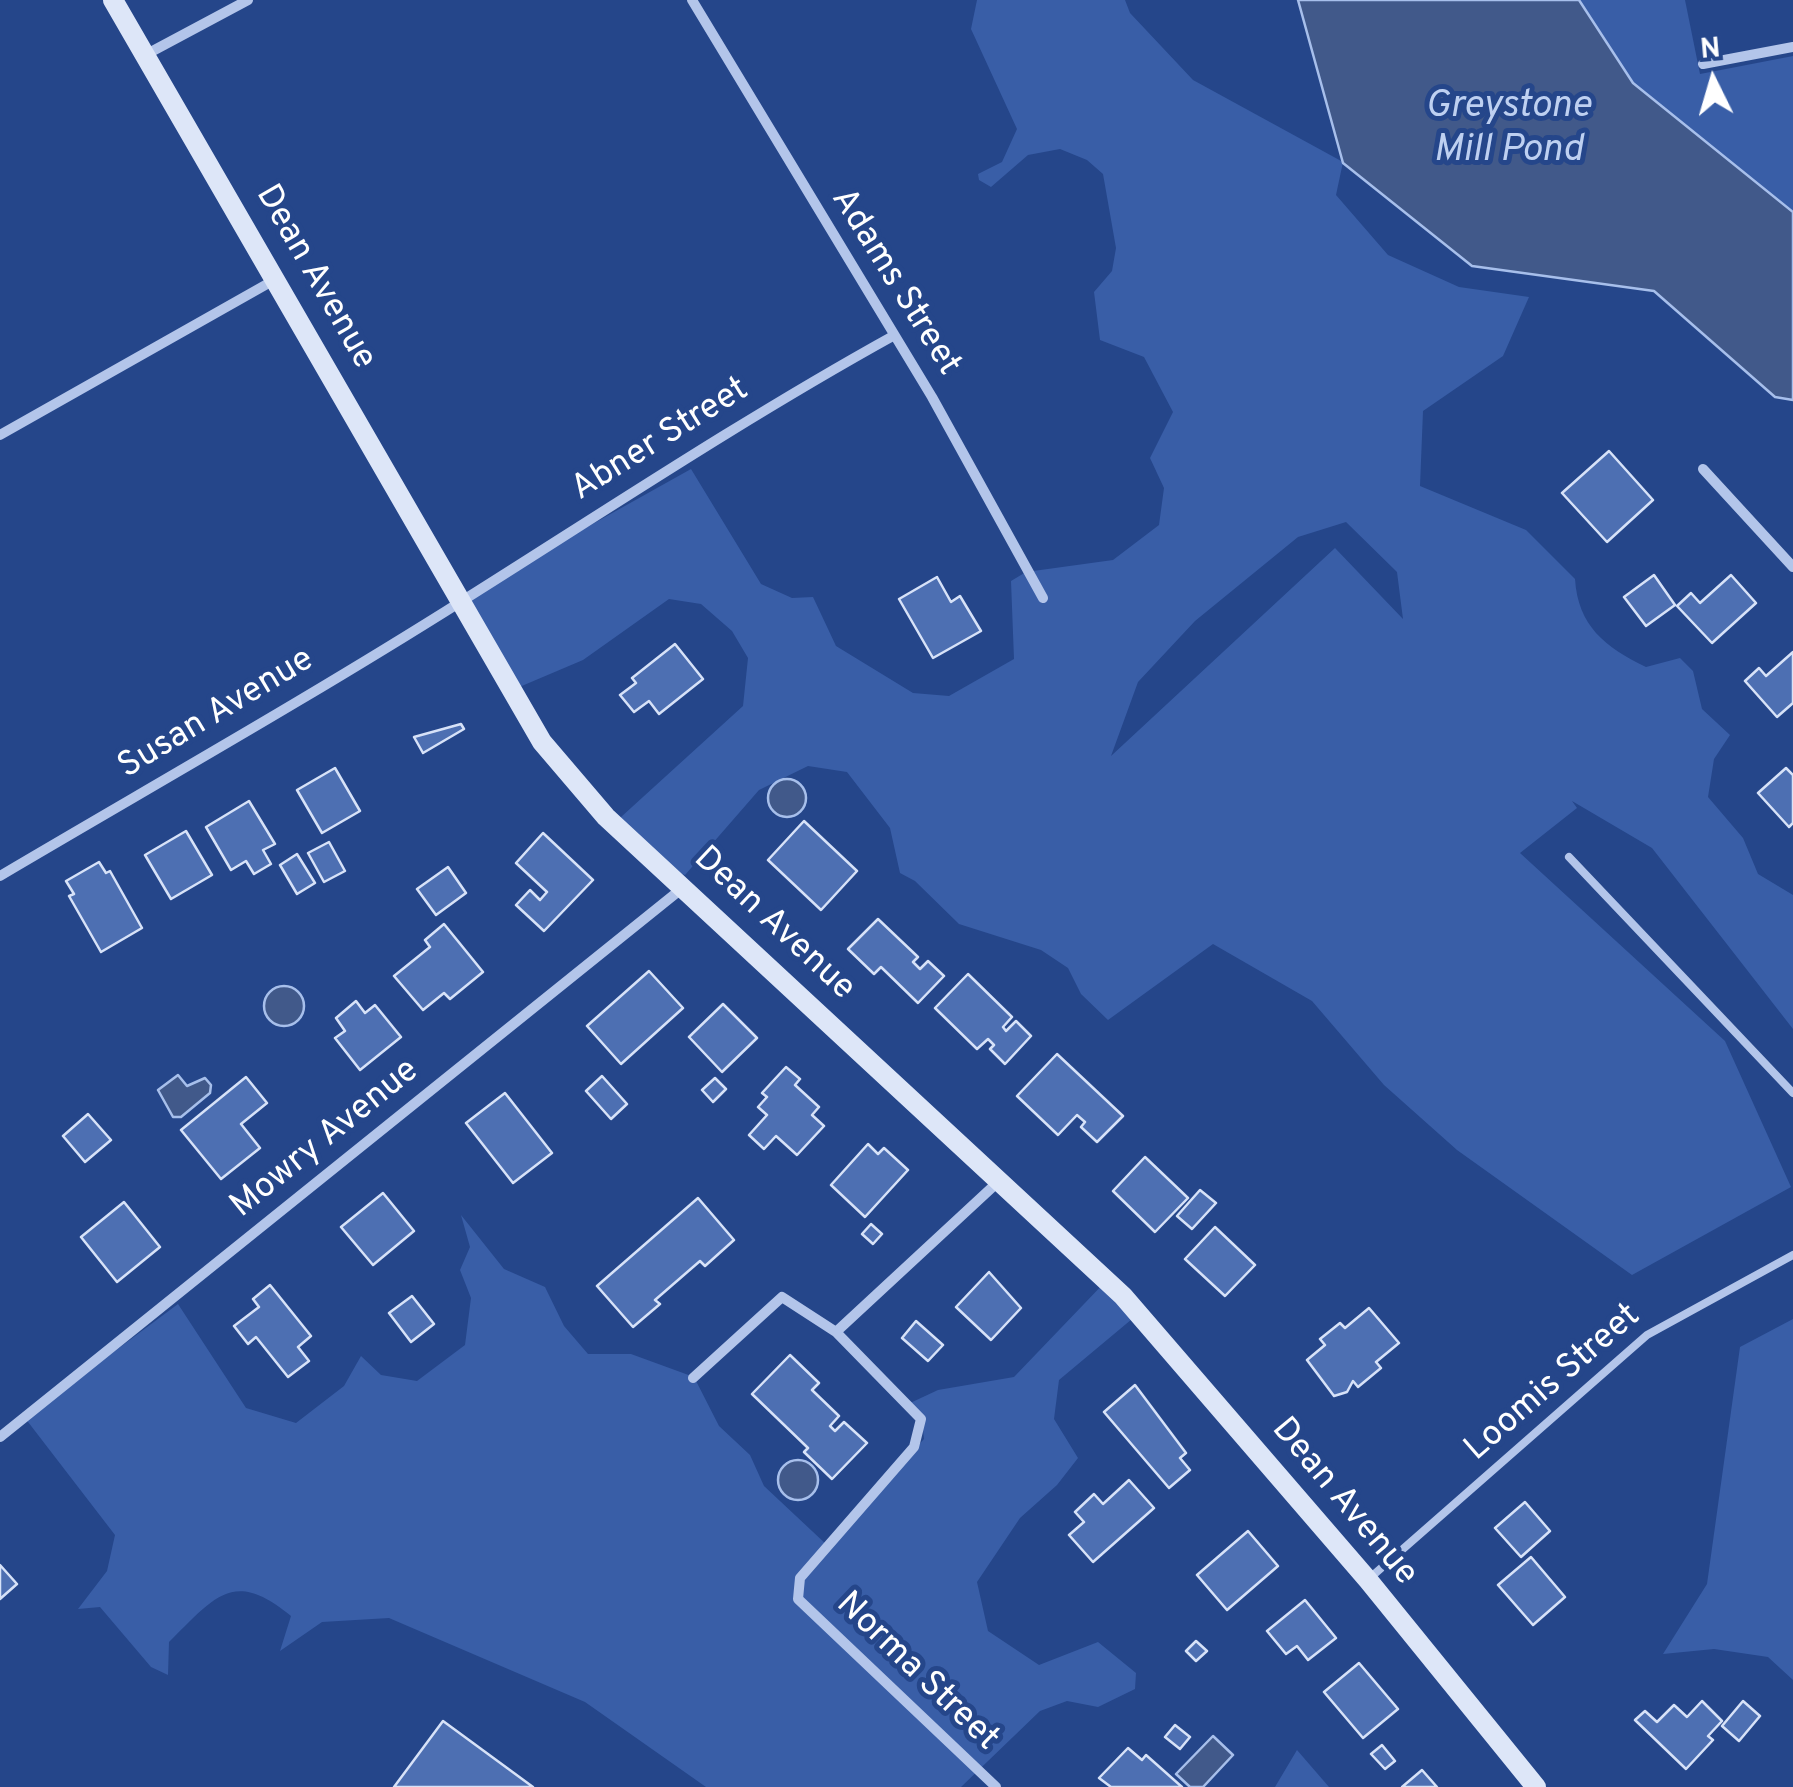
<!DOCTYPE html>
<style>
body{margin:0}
#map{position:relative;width:1793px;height:1787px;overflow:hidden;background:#25468a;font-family:Overpass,sans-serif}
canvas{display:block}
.north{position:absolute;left:1663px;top:30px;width:100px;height:100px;-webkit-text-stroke:8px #25468a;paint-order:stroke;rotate:355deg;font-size:28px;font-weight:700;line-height:40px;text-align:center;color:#fff}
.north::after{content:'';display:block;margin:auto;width:35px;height:45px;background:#fff;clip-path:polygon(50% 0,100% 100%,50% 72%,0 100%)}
</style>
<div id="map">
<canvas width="1793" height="1787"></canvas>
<div class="north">N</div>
</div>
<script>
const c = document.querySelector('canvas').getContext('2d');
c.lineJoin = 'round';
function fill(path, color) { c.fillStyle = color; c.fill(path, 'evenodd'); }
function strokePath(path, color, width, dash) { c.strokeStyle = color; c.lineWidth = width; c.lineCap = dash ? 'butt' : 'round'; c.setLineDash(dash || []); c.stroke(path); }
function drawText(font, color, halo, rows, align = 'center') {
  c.font = font + ' Overpass,sans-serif'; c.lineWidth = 10; c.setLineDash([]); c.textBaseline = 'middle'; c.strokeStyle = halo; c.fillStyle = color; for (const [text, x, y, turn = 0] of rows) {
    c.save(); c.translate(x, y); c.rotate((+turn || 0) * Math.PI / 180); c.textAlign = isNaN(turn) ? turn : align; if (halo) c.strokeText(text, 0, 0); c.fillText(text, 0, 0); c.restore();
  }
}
const green = new Path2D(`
 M977 0H1125L1130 13 1193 80 1343 162 1336 195 1388 255 1459 287 1529 297 1503 356 1423 411 1420 486 1526 530 1575 579C1578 626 1605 647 1646 667L1680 658 1693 671 1702 709 1730 735 1714 759 1708 797 1743 838 1758 874 1793 895V1029L1652 848 1572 801 1577 808 1520 853 1725 1041 1791 1187 1632 1275 1457 1150 1384 1085 1312 1001 1213 944 1108 1020 1081 994 1068 968 1041 950 959 924 915 881 900 873 890 828 847 772 808 766 759 790 685 875 672 870 622 826 621 817 743 706 748 658 732 631 701 604 669 599 583 660 517 688 462 597 691 469 761 584 792 598 813 597 836 646 913 693 949 696 1014 659 1011 581 1026 572 1113 560 1159 525 1164 488 1150 458 1173 412 1144 357 1100 340 1094 292 1112 271 1116 248 1103 174 1087 160 1060 149 1028 155 991 187 979 180 978 174 1002 162 1017 129 971 29ZM1346 522 1397 572 1403 619 1335 548 1111 756 1138 682 1195 621 1298 537Z
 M1550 0H1685L1700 74 1793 56V246Z
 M461 1215 504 1269 545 1287 564 1326 588 1354H631L694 1377 719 1426 750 1455 764 1486 828 1546 924 1439 923 1429 908 1404 938 1390 1014 1377 1107 1280 1138 1314 1059 1380 1054 1419 1078 1458 1057 1485 1020 1518 977 1582 988 1631 1039 1665 1098 1642 1136 1673 1135 1689 1098 1707 1067 1701 1040 1711 961 1787H706L585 1702 389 1618 322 1622 280 1651 291 1616C233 1568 215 1597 169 1642L168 1675 151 1667 100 1607 78 1609 107 1571 115 1535 25 1418 178 1304 246 1408 296 1423 344 1386 361 1356 381 1375 417 1381 465 1345 471 1298 460 1270 470 1247Z
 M1793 1319V1680L1768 1657 1714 1649 1663 1654 1707 1584 1740 1347Z
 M1297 1750 1329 1787H1275Z`);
const water = new Path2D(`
 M1298 0H1579L1633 83 1793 212V400L1775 397 1654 291 1472 266 1343 163Z
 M768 798a19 19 0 1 1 38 0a19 19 0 1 1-38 0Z
 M264 1006a20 20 0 1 1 40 0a20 20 0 1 1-40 0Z
 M178 1075 187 1086 205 1078 211 1085 210 1093 181 1117H173L158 1090Z
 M778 1480a20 20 0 1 1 40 0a20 20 0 1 1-40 0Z
 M1213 1736 1233 1755 1203 1787H1190L1176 1774Z`);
const building = new Path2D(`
 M1609 451 1653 500 1607 542 1562 493Z
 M1654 575 1675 605 1646 626 1624 597Z
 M1731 575 1756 603 1712 643 1677 606 1691 593 1700 603Z
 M937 577 951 602 960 596 981 631 933 658 899 599Z
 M675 644 703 679 659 714 649 701 634 712 620 695 636 683 632 678Z
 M1793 652V703L1777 717 1745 681 1759 668 1766 676Z
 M461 724 464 729 423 753 414 737Z
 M335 768 360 811 322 833 297 790Z
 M1786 768 1793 775V823L1789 827 1758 793Z
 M249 801 275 844 263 850 271 864 254 874 246 861 231 870 206 827Z
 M804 821 857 871 821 910 768 860Z
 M186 831 212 875 171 899 145 855Z
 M543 833 593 880 544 931 516 905 530 890 540 900 547 892 516 863Z
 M329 842 345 871 324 882 308 853Z
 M297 854 315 883 297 894 280 865Z
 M99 862 106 873 110 871 142 928 101 952 69 896 74 894 66 881Z
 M448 867 466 893 436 915 417 889Z
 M878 919 918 957 913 962 920 969 928 961 944 976 918 1003 881 967 874 974 848 949Z
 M444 924 483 972 450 999 444 993 423 1010 394 976 430 947 425 940Z
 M649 971 683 1008 621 1064 587 1026Z
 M968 974 1012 1017 1003 1027 1006 1031 1016 1021 1031 1036 1005 1064 990 1049 994 1045 988 1039 977 1049 935 1008Z
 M356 1001 365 1013 375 1005 401 1037 360 1070 335 1038 345 1031 336 1018Z
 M723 1004 757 1038 722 1072 689 1037Z
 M1057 1054 1123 1116 1097 1142 1081 1127 1085 1122 1077 1115 1058 1135 1017 1096Z
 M786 1067 800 1079 795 1085 819 1107 812 1115 824 1126 797 1155 776 1136 764 1149 749 1135 767 1115 758 1107 767 1097 762 1093Z
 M602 1076 627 1104 611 1119 586 1091Z
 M246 1077 267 1103 241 1124 260 1148 221 1179 181 1130Z
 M715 1078 726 1089 713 1102 702 1090Z
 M505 1093 552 1153 513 1183 466 1123Z
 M88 1114 111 1140 85 1162 63 1136Z
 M868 1144 878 1154 884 1148 908 1170 865 1217 831 1185Z
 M1145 1157 1188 1198 1155 1232 1113 1191Z
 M1200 1190 1216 1203 1192 1229 1177 1216Z
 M383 1193 414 1231 373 1265 341 1227Z
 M698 1198 734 1240 705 1266 700 1261 655 1300 660 1304 633 1327 597 1286Z
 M124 1202 160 1247 117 1282 81 1237Z
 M871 1224 882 1234 873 1244 862 1234Z
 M1215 1227 1255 1265 1225 1296 1185 1259Z
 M989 1272 1021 1308 991 1340 956 1307Z
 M270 1285 311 1336 298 1347 309 1361 288 1377 256 1337 248 1344 234 1326 259 1307 253 1299Z
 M412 1296 434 1324 411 1342 389 1313Z
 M1369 1308 1399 1343 1376 1362 1381 1368 1358 1387 1353 1381 1347 1392 1334 1396 1307 1360 1325 1345 1320 1339 1340 1323 1345 1328Z
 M916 1321 943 1345 928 1361 902 1338Z
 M790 1355 819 1383 812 1390 839 1416 830 1426 835 1431 844 1422 867 1443 832 1479 804 1452 808 1448 752 1394Z
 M1135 1385 1186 1453 1180 1458 1190 1470 1169 1488 1104 1412Z
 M1129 1480 1154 1508 1093 1562 1069 1535 1084 1522 1075 1512 1094 1494 1103 1504Z
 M1525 1502 1550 1531 1521 1557 1495 1528Z
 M1248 1531 1278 1566 1227 1610 1197 1575Z
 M1531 1557 1565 1597 1533 1625 1498 1585Z
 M0 1565 17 1584 0 1599Z
 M1305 1600 1336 1638 1308 1660 1297 1646 1286 1654 1267 1631Z
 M1196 1641 1207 1651 1196 1661 1186 1651Z
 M1359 1663 1398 1709 1363 1738 1324 1692Z
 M1702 1701 1722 1721 1708 1736 1713 1740 1686 1769 1635 1720 1645 1711 1657 1722 1674 1705 1687 1717Z
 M1743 1701 1760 1716 1739 1741 1722 1726Z
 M443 1721 533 1787H394Z
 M1175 1725 1190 1737 1180 1749 1165 1737Z
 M1382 1745 1395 1761 1385 1769 1371 1754Z
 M1128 1748 1142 1760 1146 1755 1182 1787H1111L1099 1778Z
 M1422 1770 1437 1787H1402Z`);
const lane = new Path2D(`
 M1569 857 1793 1093
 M1371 1577 1647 1335 1793 1255`);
const street = new Path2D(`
 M692 0 932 397 1043 598
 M147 54 248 0
 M1703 64 1793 47
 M0 435 276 279
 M1703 469 1793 567
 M0 876C154 785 310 697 462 601 605 511 745 418 893 336
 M836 1332 999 1181
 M693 1378 782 1297 836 1332 921 1419 914 1447 800 1578 798 1599 996 1787
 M0 1437 685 886`);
const secondary = new Path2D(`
 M113 0 542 742 606 817 1123 1296 1368 1580 1536 1787`);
const streetNames = [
 ["Dean Avenue",314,278,60],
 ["Adams Street",894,283,58],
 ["Abner Street",661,441,-32],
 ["Susan Avenue",217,715,-31],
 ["Dean Avenue",773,925,43],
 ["Mowry Avenue",326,1140,-39],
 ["Loomis Street",1554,1384,-41],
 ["Dean Avenue",1343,1503,50],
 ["Norma Street",916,1673,44]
];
const waterNames = [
 ["Greystone",1508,108],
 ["Mill Pond",1508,152]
];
fill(green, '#395ea7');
fill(water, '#41598a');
strokePath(water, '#a7bfeb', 2.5);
fill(building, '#4d6fb2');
strokePath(building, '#d7e2f8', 2.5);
strokePath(lane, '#b3c5ea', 8);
strokePath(street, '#b3c5ea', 10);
strokePath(secondary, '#dde6f8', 20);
drawText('35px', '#fff', '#25468a', streetNames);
drawText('italic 38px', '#bed0f1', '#25468a', waterNames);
</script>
